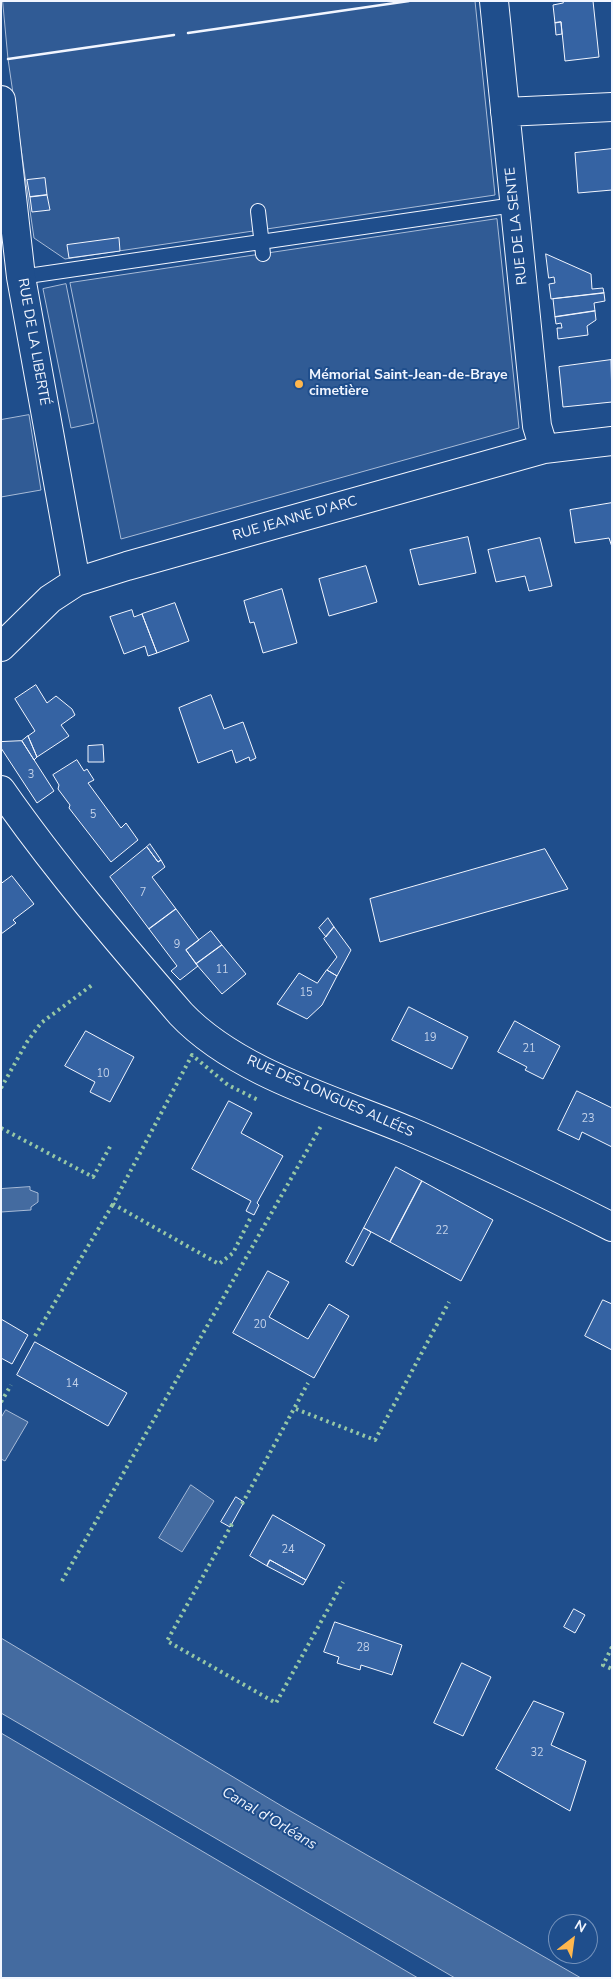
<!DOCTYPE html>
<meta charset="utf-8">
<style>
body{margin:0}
#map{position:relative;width:613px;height:1979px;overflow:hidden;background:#1f4e8c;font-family:"Nunito Sans",sans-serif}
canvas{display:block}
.frame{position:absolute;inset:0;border:2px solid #f2f6ff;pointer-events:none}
.north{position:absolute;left:548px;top:1914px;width:50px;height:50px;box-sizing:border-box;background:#1f4e8c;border:1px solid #7391ba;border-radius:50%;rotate:30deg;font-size:14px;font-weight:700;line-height:20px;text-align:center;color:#f2f6ff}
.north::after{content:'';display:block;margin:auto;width:18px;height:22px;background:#ffb74d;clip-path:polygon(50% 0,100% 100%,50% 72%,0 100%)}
</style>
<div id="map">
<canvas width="613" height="1979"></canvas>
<div class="frame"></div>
<div class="north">N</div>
</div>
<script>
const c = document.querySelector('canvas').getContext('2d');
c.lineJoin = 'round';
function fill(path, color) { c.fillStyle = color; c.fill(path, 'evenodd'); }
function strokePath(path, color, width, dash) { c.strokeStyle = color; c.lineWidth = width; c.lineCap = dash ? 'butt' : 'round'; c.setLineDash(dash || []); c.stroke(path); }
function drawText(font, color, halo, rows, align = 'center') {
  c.font = font + ' "Nunito Sans",sans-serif'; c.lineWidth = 4; c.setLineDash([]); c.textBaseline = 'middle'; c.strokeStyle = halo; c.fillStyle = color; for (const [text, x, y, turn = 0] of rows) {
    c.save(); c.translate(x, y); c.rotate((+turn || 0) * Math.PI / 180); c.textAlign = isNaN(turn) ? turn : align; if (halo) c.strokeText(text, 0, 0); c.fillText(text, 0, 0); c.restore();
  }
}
const built = new Path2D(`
 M3 1H475L495 195 65 259 34 238 8 59Z
 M497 219 519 428 121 539 70 283Z
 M66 284 94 423 71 428 43 289Z
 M29 415 41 490 1 497V420Z`);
const water = new Path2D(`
 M30 1187V1190L38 1193V1202L31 1207V1210L1 1212V1189Z
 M6 1410 28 1422 5 1461 1 1459V1418Z
 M191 1485 214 1501 182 1552 159 1538Z
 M1 1638 285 1808 581 1978H455L1 1713Z
 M1 1733 418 1978H1Z`);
const building = new Path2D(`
 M563 1H593L599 57 565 61 561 22 555 23 553 5 563 3Z
 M561 22 562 34 556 35 555 23Z
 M612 149V190L578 193 575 153Z
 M45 178 47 195 30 197 27 180Z
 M47 195 50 210 32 212 30 197Z
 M119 238 120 251 69 258 67 245Z
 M546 254 591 274 592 289 603 288 604 293 551 299 549 284 555 283 554 277 549 278Z
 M604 293 605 301 594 303 595 311 555 317 553 299Z
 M595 311 596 320 587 326 588 335 558 339 557 328H562L561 323 556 324 555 317Z
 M611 360 612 402 563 407 559 367Z
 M612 503V547L609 538 575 543 570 510Z
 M468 537 476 573 419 585 410 550Z
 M540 538 552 586 529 591 525 576 496 582 488 550Z
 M366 566 377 602 329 616 319 579Z
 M282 589 297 643 263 653 254 622 250 623 244 601Z
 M175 603 189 641 157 653 142 614Z
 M132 610 134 617 142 614 157 653 148 656 145 646 124 654 110 617Z
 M36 685 47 703 56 696 72 709 75 715 61 725 69 736 37 757 28 736 35 731 15 699Z
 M211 695 224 729 243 722 256 758 250 761 249 757 236 763 232 750 198 763 179 708Z
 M28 736 37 757 34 760 22 741Z
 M22 741 54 791 37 803 1 748V742Z
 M103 745 104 762H88V746Z
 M77 760 84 771 87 769 94 780 88 783 121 828 126 823 138 840 111 862 69 808 70 805 58 789 59 785 53 775Z
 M150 844 161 860 158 862 147 847Z
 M147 847 158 862 161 860 165 867 152 877 176 909 149 929 110 877Z
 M545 849 568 889 380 942 370 899Z
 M12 876 34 904 13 920 16 923 1 934V884Z
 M176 909 199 940 186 950 198 966 180 980 171 971 177 966 149 929Z
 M328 918 334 927 326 937 319 928Z
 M334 927 351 950 337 976 327 970 337 957 324 939Z
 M211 931 222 945 196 964 186 950Z
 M222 945 246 974 222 994 196 964Z
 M327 970 337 976 322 1005 307 1019 277 1004 299 973 317 983Z
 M409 1007 468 1037 452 1069 392 1040Z
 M515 1021 560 1046 543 1079 525 1070 527 1067 498 1052Z
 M86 1031 134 1057 110 1102 90 1092 95 1082 65 1066Z
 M577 1091 612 1108V1147L582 1132 579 1140 558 1130Z
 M229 1101 252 1113 241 1133 283 1156 257 1203 259 1205 254 1215 246 1211 251 1201 192 1169Z
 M396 1167 422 1181 390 1242 364 1228Z
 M422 1181 493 1220 461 1281 390 1242Z
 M364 1228 371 1232 353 1266 346 1262Z
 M268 1271 289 1282 269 1317 308 1339 329 1304 349 1316 314 1378 233 1333Z
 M603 1300 612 1304V1350L585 1336Z
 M1 1319 28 1335 12 1364 1 1358Z
 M35 1342 127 1393 108 1426 17 1375Z
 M236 1497 244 1502 230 1527 221 1522Z
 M273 1515 325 1545 306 1580 270 1560 267 1566 250 1556Z
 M270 1560 306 1580 303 1585 267 1566Z
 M574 1609 585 1615 575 1633 564 1627Z
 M335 1622 402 1645 392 1675 361 1665 360 1670 337 1663 339 1657 324 1652Z
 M462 1663 491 1677 463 1736 434 1723Z
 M534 1701 564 1713 551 1745 586 1761 570 1811 496 1769Z`);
const service = new Path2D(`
 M258 211 263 254
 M21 277 514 205`);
const minor = new Path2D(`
 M494 1 537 426 544 449
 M1 100 21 277 76 582
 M505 112 612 107
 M1 647 50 599 76 582 127 566 544 449 612 441
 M1 790C56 869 118 941 181 1014 237 1073 335 1100 409 1131 477 1160 545 1193 612 1227`);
const hedge = new Path2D(`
 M1 1088 27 1042 41 1023 92 985
 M1 1128 93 1177 111 1145
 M250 1219 233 1253 219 1264 113 1204 192 1055 228 1085 260 1101
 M35 1336 113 1204
 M1 1402 11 1385
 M296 1409 375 1440 449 1302
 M242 1504 308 1383
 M232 1524 167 1641 276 1703 343 1582
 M62 1581 321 1126
 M612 1647 603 1665 612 1669`);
const wall = new Path2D(`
 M188 33 409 1
 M8 59 174 35`);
const markers = [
 [299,384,5,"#ffb74d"]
];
const numberNames = [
 ["3",31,775],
 ["5",93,815],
 ["7",143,893],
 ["9",177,945],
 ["11",222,970],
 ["15",306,993],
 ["19",430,1038],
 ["21",529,1049],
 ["10",103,1074],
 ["23",588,1119],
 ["22",442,1231],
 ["20",260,1325],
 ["14",72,1384],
 ["24",288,1550],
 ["28",363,1648],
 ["32",537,1753]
];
const streetNames = [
 ["RUE DE LA SENTE",517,226,-96],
 ["RUE DE LA LIBERTÉ",33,342,80],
 ["RUE JEANNE D'ARC",295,519,-16],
 ["RUE DES LONGUES ALLÉES",330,1097,24]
];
const poiNames = [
 ["Mémorial Saint-Jean-de-Braye",309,376],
 ["cimetière",309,392]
];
const waterNames = [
 ["Canal d'Orléans",269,1819,31]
];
fill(built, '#305b95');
strokePath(built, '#a8bbd7', 1);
fill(water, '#446ba0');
strokePath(water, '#a8bbd7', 1);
fill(building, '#3563a3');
strokePath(building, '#f2f6ff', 1);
strokePath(service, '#f2f6ff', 16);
strokePath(minor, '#f2f6ff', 30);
strokePath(service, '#1f4e8c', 14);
strokePath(minor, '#1f4e8c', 28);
strokePath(hedge, '#97c8a6', 4, [2.5, 4]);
strokePath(wall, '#f2f6ff', 2.5);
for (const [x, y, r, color] of markers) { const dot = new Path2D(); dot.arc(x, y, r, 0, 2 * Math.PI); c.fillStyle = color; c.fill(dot); strokePath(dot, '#1f4e8c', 2); }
drawText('11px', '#c3d1e8', null, numberNames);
drawText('14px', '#f2f6ff', '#1f4e8c', streetNames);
drawText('bold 14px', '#f2f6ff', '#1f4e8c', poiNames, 'left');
drawText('italic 15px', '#f2f6ff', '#1f4e8c', waterNames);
</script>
